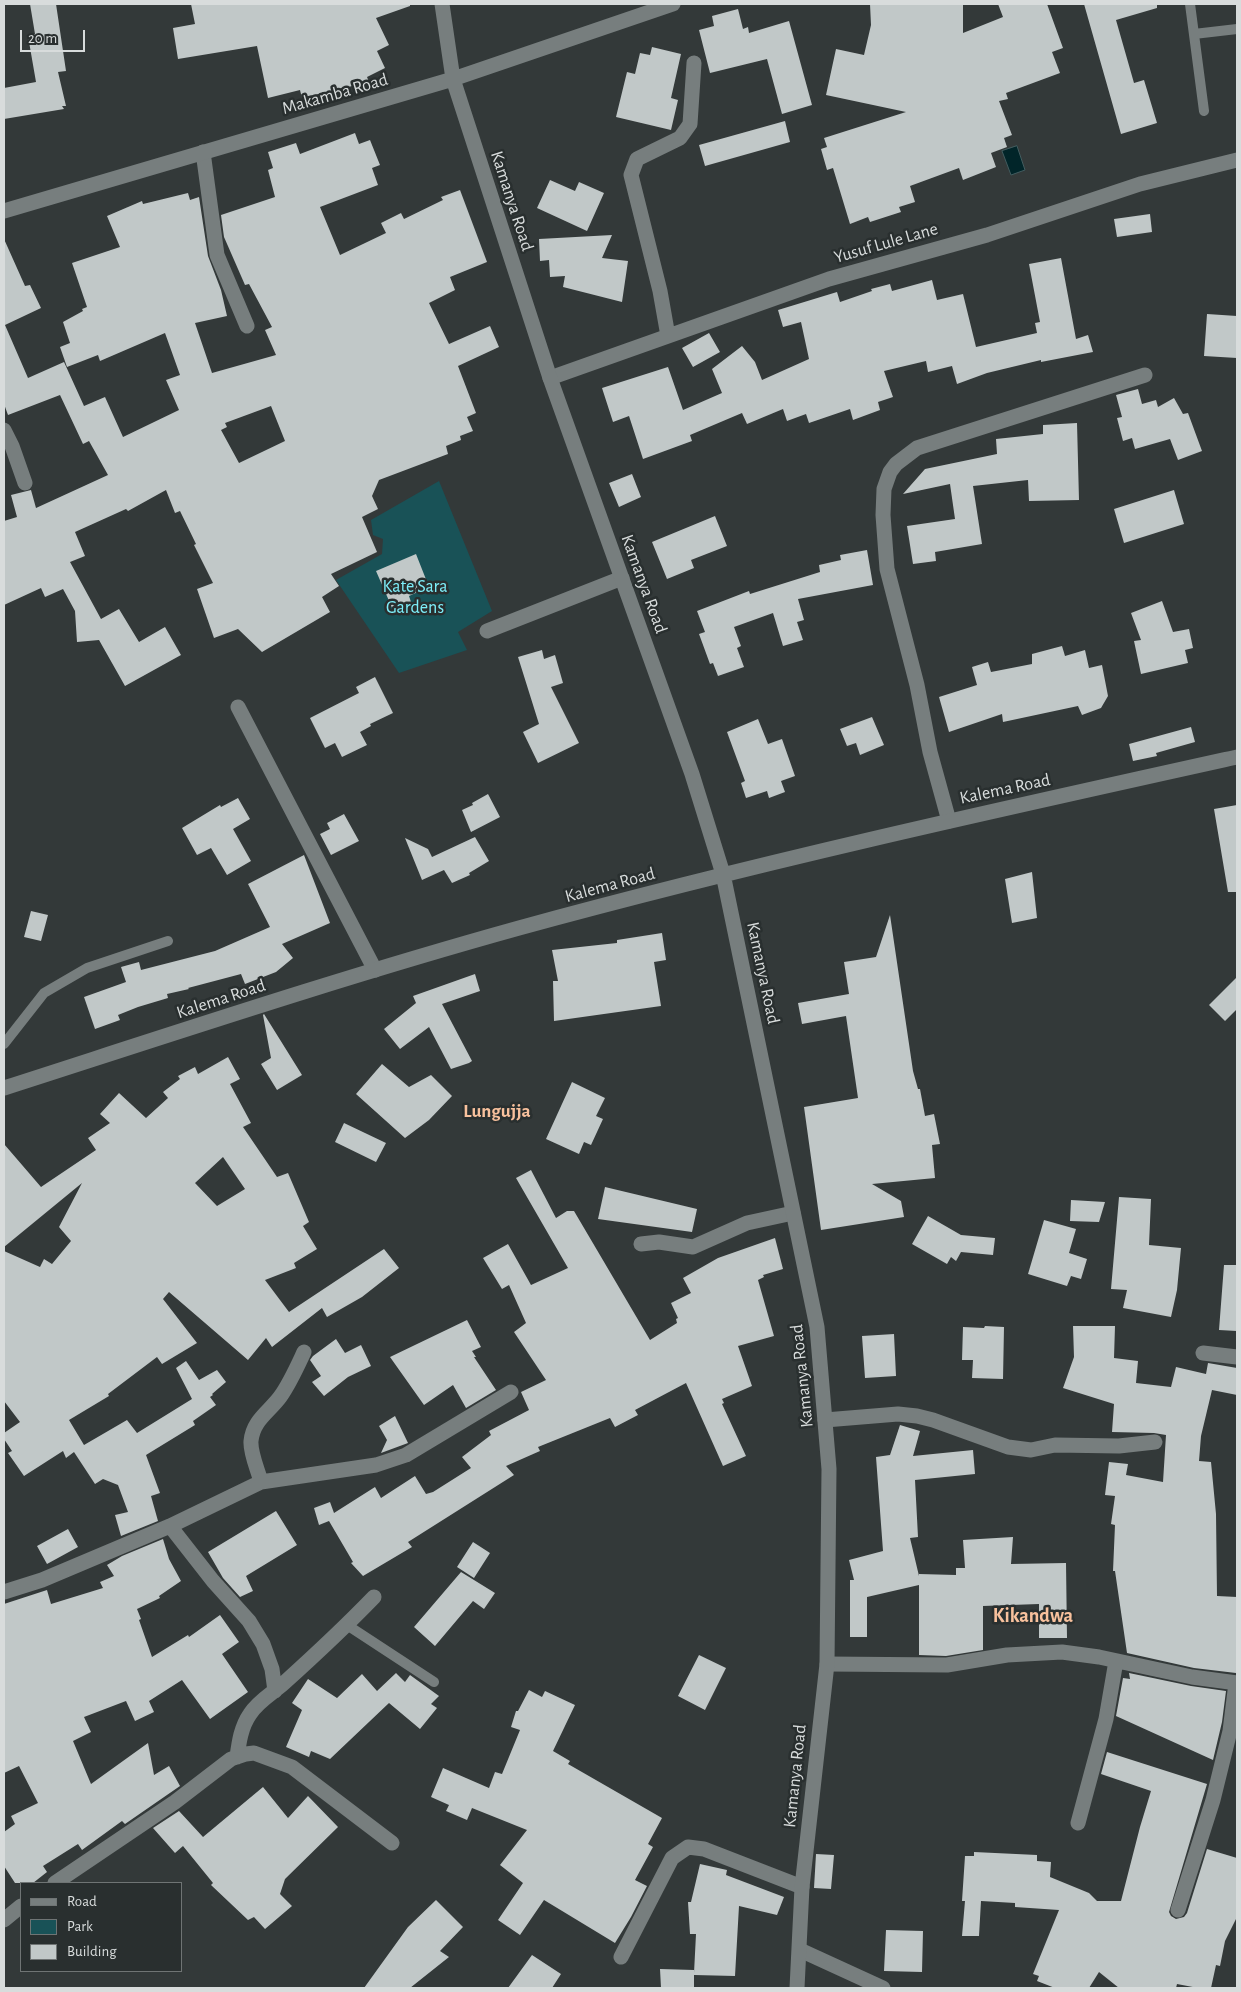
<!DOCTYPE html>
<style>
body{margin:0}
#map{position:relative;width:1241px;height:1992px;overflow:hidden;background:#333939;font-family:"Alegreya Sans",sans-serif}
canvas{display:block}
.frame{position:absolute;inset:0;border:5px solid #d8dcdc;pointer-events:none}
.legend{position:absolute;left:20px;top:1882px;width:162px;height:90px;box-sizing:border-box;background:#292f2f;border:1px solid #6f7474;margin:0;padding:6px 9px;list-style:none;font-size:15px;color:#d8dcdc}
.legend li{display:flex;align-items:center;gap:10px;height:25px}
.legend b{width:25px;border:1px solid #6f7474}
.scale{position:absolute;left:20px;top:30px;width:65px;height:22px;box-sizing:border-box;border:2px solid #d8dcdc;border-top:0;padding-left:6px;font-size:15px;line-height:18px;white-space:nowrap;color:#d8dcdc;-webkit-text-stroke:4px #292f2f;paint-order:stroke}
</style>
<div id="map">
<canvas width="1241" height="1992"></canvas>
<div class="frame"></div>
<ul class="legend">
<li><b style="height:6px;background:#777e7e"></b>Road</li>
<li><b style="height:14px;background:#195257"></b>Park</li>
<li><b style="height:14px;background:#c1c8c8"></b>Building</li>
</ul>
<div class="scale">20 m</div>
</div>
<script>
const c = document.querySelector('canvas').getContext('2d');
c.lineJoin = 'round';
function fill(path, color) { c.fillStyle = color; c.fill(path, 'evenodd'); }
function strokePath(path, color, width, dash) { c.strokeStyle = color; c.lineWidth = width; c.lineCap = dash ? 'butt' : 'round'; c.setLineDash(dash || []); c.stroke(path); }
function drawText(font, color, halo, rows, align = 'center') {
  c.font = font + ' "Alegreya Sans",sans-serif'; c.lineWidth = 5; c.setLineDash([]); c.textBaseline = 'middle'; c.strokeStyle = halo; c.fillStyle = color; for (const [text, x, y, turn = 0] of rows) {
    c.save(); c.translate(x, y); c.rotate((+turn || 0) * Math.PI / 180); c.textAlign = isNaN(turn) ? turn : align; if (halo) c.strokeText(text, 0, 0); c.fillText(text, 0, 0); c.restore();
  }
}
const green = new Path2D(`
 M439 481 492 611 458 632 467 650 399 673 336 580 382 554 383 539 373 535 371 520Z`);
const water = new Path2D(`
 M1017 146 1025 170 1011 175 1002 151Z`);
const building = new Path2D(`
 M30 4H56L66 71 58 72 66 106H62L64 109 4 119V88L36 82 28 36 35 34Z
 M191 4H410V6L376 18 389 45 377 51 385 68 367 77 369 82 302 98 300 90 268 98 257 46 178 59 173 28 195 24Z
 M870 4H963V33L1003 17 998 4H1047L1063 48 1052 52 1060 73 1006 93 1008 99 999 101 1012 135 1004 138 1007 147 991 153 996 167 963 180 959 168 910 186 915 202 899 207 901 212 870 222 868 217 850 224 833 168 827 170 821 149 827 147 824 138 906 112 826 95 836 49 864 55 871 25Z
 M1084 4H1157V8L1116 20 1134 83 1144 80 1157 123 1121 134Z
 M738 9 743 29 748 27 749 33 789 21 812 105 782 114 767 59 710 73 699 30 714 26 712 16Z
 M652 47 681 54 671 98 678 100 671 130 616 117 627 72 635 74 640 53 650 55Z
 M785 121 790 142 705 166 699 145Z
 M355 133 359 144 370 140 380 165 372 168 378 185 320 207 340 255 386 233 381 223 401 213 404 219 443 200 441 197 460 190 487 262 450 277 455 290 429 303 449 344 490 326 499 347 458 366 476 413 467 417 473 431 460 436 461 440 446 446 448 454 379 480 372 496 378 509 362 517 377 552 331 574 339 586 322 597 330 612 262 652 238 629 214 638 197 589 213 583 194 545 196 544 180 511 175 513 166 490 128 511 126 509 75 532 85 556 70 562 101 619 119 609 139 642 165 627 181 655 125 686 99 640 77 642 75 611 63 589 45 597 41 588 4 605V521L17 517 11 495 31 490 36 508 108 475 89 441 83 444 60 395 8 415 4 404V239L25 286 30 285 41 308 5 325 28 378 64 362 84 406 105 397 123 437 179 410 166 380 180 375 165 333 100 361 98 355 67 367 60 347 70 343 63 322 83 311 82 309 87 307 72 263 120 247 107 216 142 201 143 204 188 193 190 200 199 197 208 256 221 290 227 316 195 323 212 373 276 355 265 330 272 327 249 284 245 285 224 237 221 215 275 197 268 170 273 168 268 152 296 143 300 154ZM271 406 285 441 239 463 221 430 227 427 225 423Z
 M550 180 575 191 579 182 604 193 587 231 537 208Z
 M1150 214 1152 232 1117 237 1114 219Z
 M612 235 602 258 628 261 622 302 563 287 565 276 550 277 549 260 540 261 539 239Z
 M1061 258 1076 339 1088 335 1093 352 1041 362V360L987 373 957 384 952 366 928 372 926 361 884 371 893 397 878 402 880 410 853 420 850 409 809 423 806 414 787 421 783 409 747 424 742 413 690 435 692 441 643 459 629 416 613 422 602 388 668 367 683 410 722 393 712 369 742 346 755 362 762 380 809 359 801 322 783 327 778 310 837 292 840 302 872 291 871 289 890 284 892 291 932 280 937 300 963 294 976 347 1037 333 1035 323 1040 322 1029 264Z
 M1207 314 1237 316V358L1204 356Z
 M709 333 720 352 693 367 682 348Z
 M1138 389 1142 404 1156 400 1158 407 1174 398 1183 414 1188 413 1202 451 1178 460 1170 439 1135 449 1132 438 1123 441 1117 418 1122 417 1116 395Z
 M1077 423 1079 500 1029 501 1028 480 973 486 982 544 935 552 936 561 913 564 907 526 955 519 950 484 903 494 925 469 997 454 996 439 1043 434V425Z
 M632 474 641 497 619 507 609 483Z
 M1174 490 1184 524 1124 543 1114 509Z
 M715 516 727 546 691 560 694 568 667 579 652 542Z
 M867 550 873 585 798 599 804 620 797 622 803 640 783 646 773 613 734 627 741 646 737 648 744 667 718 676 713 663 710 664 699 634 705 632 697 611 749 591 750 594 820 572 819 565 841 560 840 555Z
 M416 554 429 587 409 596 411 602 393 610 376 571Z
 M1162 601 1173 632 1189 629 1193 648 1185 650 1188 663 1141 674 1134 641 1141 640 1131 613Z
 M1062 646 1065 656 1085 650 1089 668 1102 665 1108 696 1101 708 1082 715 1078 706 1003 722 1002 714 949 732 939 697 977 685 972 667 988 662 991 672 1032 664V654Z
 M542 650 544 659 555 655 563 683 551 687 579 743 538 763 523 732 539 724 518 657Z
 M375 677 393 713 370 724 371 726 360 732 367 745 342 757 335 743 325 748 310 718 359 693 356 687Z
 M872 717 884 745 860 755 856 743 847 746 840 729Z
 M758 719 768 744 782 739 795 776 781 781 785 792 769 798 767 791 746 798 741 783 745 781 727 732Z
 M1191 727 1195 742 1156 753 1157 756 1133 761 1129 744Z
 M488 794 500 817 471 832 462 810 473 805 472 803Z
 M238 798 250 819 233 829 251 861 227 875 211 848 197 855 182 828 220 805 221 807Z
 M1237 805V892H1228L1214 809Z
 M344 814 359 841 331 855 320 834 330 829 327 823Z
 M475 837 489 861 469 873 470 875 452 883 444 870 422 880 405 838 428 849 432 857Z
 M304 855 330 923 282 944 293 958 276 972 245 984 241 974 188 988 189 989 167 994 168 998 138 1007 118 1015 120 1020 95 1029 84 997 126 982 121 967 139 962 141 970 215 951 270 927 248 884Z
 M1032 872 1037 918 1012 923 1005 879Z
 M31 911 48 915 41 941 24 937Z
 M890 915 913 1071 918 1089H920L925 1116 934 1114 940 1144 932 1145 935 1178 872 1184 901 1201 904 1217 821 1230 804 1107 858 1098 846 1016 802 1024 798 1003 849 994 844 962 876 957Z
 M662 933 666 960 654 962 661 1006 554 1021 553 981H558L552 950 617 943V940Z
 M475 974 480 991 442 1004 472 1061 469 1063 451 1069 429 1027 400 1049 384 1029 416 1003 413 996Z
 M1237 977V1009L1225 1021 1209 1005Z
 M264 1014 302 1075 277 1090 261 1064 271 1058 263 1015Z
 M228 1057 240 1079 230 1084 251 1123 243 1127 277 1177 288 1173 309 1222 303 1226 317 1249 294 1263 296 1268 265 1280 289 1312 384 1249 399 1268 362 1297 327 1317 322 1308 272 1347 266 1338 248 1360 169 1292 163 1299 197 1343 162 1364 157 1357 108 1394 109 1396 69 1420 84 1445 127 1420 137 1433 192 1399 176 1368 186 1361 199 1380 217 1370 226 1382 212 1394 213 1395 210 1397 216 1405 193 1421 195 1425 146 1455 160 1493 151 1496 158 1521 121 1536 115 1515 128 1512 118 1485 103 1479 95 1484 74 1452 66 1458 63 1451 24 1476 8 1453 12 1451 4 1439V1433L20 1422 4 1401V1251L40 1267 44 1259 52 1264 71 1241 59 1227 82 1183 4 1247V1144L41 1187 96 1150 88 1138 110 1123 100 1114 119 1093 146 1118 168 1098 163 1092 180 1079 178 1076 195 1067 198 1074ZM223 1157 245 1189 217 1206 195 1183Z
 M382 1064 409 1087 431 1075 452 1096 429 1120 405 1138 356 1094Z
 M572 1082 605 1098 596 1116 603 1119 591 1145 584 1142 579 1154 546 1139Z
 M344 1123 386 1143 376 1162 335 1142Z
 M531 1170 556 1218 567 1211H574L650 1340 677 1323 676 1319 678 1318 671 1303 691 1293 683 1278 718 1258 775 1238 783 1269 763 1275 764 1277 758 1280 774 1336 738 1346 752 1386 722 1399 724 1403 722 1404 746 1456 723 1466 686 1383 635 1410 638 1415 615 1427 610 1418 538 1447 540 1451 506 1466 514 1475 408 1542 412 1547 363 1576 351 1563 353 1562 329 1521 319 1525 314 1508 330 1502 334 1513 375 1487 381 1498 415 1476 426 1494 433 1492 471 1468 462 1457 491 1435 489 1431 529 1410 521 1392 546 1380 514 1332 526 1323 509 1285 502 1289 483 1258 508 1244 531 1285 568 1268 516 1178Z
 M605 1187 697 1209 692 1232 598 1219Z
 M1119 1197 1151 1199 1149 1245 1181 1248 1177 1290 1171 1317 1123 1308 1127 1290 1111 1289Z
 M1071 1200 1105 1202 1099 1222 1070 1221Z
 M928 1216 961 1235 995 1238 993 1255 961 1252 956 1261 951 1257 947 1264 912 1244Z
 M1044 1220 1076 1229 1069 1253 1087 1259 1081 1279 1071 1276 1067 1286 1028 1274Z
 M1224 1265H1237V1331L1219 1330Z
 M467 1320 481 1347 472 1351 476 1357H474L496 1390 466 1408 453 1385 424 1405 390 1357Z
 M985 1326 1004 1327 1003 1379 972 1378 973 1360H962L963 1327 984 1328Z
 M1073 1326H1115L1114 1358 1138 1361 1136 1383 1171 1387 1176 1367 1206 1374 1208 1363 1237 1368V1395L1212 1390 1201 1436 1199 1461 1211 1462 1216 1514 1217 1596 1237 1597V1667L1236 1673 1194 1668 1127 1653 1115 1571H1113L1115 1525 1111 1524 1115 1496 1105 1495 1109 1462 1128 1464 1126 1475 1163 1482 1166 1435 1154 1433 1112 1432 1114 1404 1063 1388 1074 1357Z
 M894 1334 896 1376 865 1378 862 1336Z
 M336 1339 345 1353 361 1345 371 1366 348 1377 324 1396 312 1382 321 1376 310 1360 313 1356Z
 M395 1416 408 1443 381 1453 387 1440 379 1426Z
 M900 1425 920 1431 913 1456 973 1450 975 1474 915 1480 918 1537 910 1538 919 1576V1574L956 1575V1568H965L963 1540 1013 1537 1011 1564 1066 1563 1067 1638H1039V1604L983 1606V1650L946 1656 919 1655V1585L867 1597V1637H850V1580H854L849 1560 883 1551 876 1457 890 1455Z
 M276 1511 297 1545 246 1576 253 1591 240 1597 223 1578 208 1552Z
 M68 1529 78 1547 47 1564 37 1546Z
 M163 1539 169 1559 181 1581 159 1596 160 1598 137 1609 141 1619 139 1620 152 1657 188 1635 189 1637 220 1615 239 1642 222 1654 248 1692 210 1719 182 1680 149 1701 154 1712 135 1721 126 1701 84 1717 91 1732 73 1741 91 1784 148 1743 154 1775 169 1766 180 1786 125 1824 122 1821 82 1850 78 1844 43 1866 47 1872 33 1883H15L4 1866V1832L15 1824 11 1816 38 1803 19 1766 4 1773V1604L47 1590 51 1604 103 1588 100 1582 114 1576 107 1565 122 1556Z
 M473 1542 490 1553 474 1578 457 1567Z
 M461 1572 495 1593 484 1609 473 1601 435 1646 414 1627Z
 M699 1655 726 1668 705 1710 678 1696Z
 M396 1673 405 1682 410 1675 439 1696 431 1704 437 1708 420 1729 389 1703 330 1759 311 1751 309 1757 286 1747 302 1710 292 1703 308 1679 337 1698 362 1674 377 1691Z
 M1129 1673 1191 1686 1226 1691 1222 1722 1213 1760 1116 1716 1123 1678 1130 1679Z
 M529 1690 542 1697 545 1691 575 1705 553 1751 570 1761 568 1764 662 1818 648 1844 653 1847 635 1880 647 1886 631 1917 615 1943 544 1900 520 1935 498 1920 523 1883 500 1865 527 1830 472 1808 467 1820 446 1811 449 1805 431 1797 443 1768 489 1788 495 1772 502 1774 520 1730 511 1727 516 1711H518Z
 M1107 1752 1207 1784 1169 1912 1171 1916 1176 1919 1184 1917 1187 1913 1207 1849 1237 1858V1917L1225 1941 1220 1966 1216 1965 1211 1988H1198L1177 1984 1176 1988H1119L1099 1972 1089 1988H1055L1037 1981 1039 1976 1033 1974 1059 1910 1015 1907V1903L981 1901 979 1936H962L965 1901H962L965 1856H974V1852L1037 1855V1861L1051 1862 1050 1877 1089 1893 1097 1901H1121L1140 1827 1151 1791 1101 1774Z
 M263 1787 288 1818 308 1796 338 1827 285 1879 280 1894 292 1906 265 1929 254 1917 248 1920 211 1885 213 1883 183 1846 175 1853 153 1828 179 1811 203 1837Z
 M816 1854 834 1855 831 1889 814 1888Z
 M700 1864 727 1870 726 1875 784 1897 777 1915 739 1906 735 1976 694 1975V1988H661L660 1969 694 1970V1973L696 1934H690L688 1902H691Z
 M436 1900 463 1927 440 1951 449 1957 410 1988H364L408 1927Z
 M886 1930 923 1931 922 1972 884 1971Z
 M532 1955 561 1974 552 1988H508Z`);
const lane = new Path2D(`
 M1190 4 1204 111
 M1194 34 1237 29
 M4 1044 44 993 87 968 168 941
 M347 1625 434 1682`);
const street = new Path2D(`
 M203 152 217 255 247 326
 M668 336 660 291 631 175 637 159 680 138 690 124 694 63
 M550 378 829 279 987 235 1140 184 1237 160
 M4 430 12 446 25 483
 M487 631 622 578
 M238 707 375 970
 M949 821 930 752 917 685 887 569 883 515 884 489 890 472 896 464 917 448 1145 375
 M641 1244 659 1242 693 1247 747 1223 793 1213
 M1203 1353 1237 1357
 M825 1420 898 1414 917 1416 933 1420 1008 1447 1031 1450 1055 1445 1119 1446 1155 1442
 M261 1482C258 1470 250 1453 251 1441 253 1420 269 1412 280 1397 290 1383 297 1367 304 1352
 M170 1526 213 1581 249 1621 263 1644 272 1669 275 1691
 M4 1592 42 1580 170 1526 261 1482 376 1465 406 1455 511 1392
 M827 1664 947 1665 1007 1655 1062 1652 1099 1657 1192 1677 1237 1683
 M237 1757C239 1742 241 1727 250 1714 258 1701 273 1693 284 1683 315 1655 345 1627 374 1597
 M1078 1823 1106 1719 1116 1661
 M55 1883 175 1802 231 1759 246 1754 254 1753 292 1767 392 1843
 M1178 1910 1213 1800 1230 1731 1236 1683
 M4 1920 21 1906
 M800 1950 883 1988
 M621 1957 672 1858 688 1847 704 1849 802 1887`);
const secondary = new Path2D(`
 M442 4 453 79 550 378 692 774 723 874 817 1327 829 1469 827 1664 802 1887 797 1988
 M4 211 453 79 673 4
 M4 1088C175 1033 346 976 519 928 756 863 997 810 1237 757`);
const streetNames = [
 ["Makamba Road",335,94,-16],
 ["Kamanya Road",512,201,72],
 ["Yusuf Lule Lane",886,243,-16],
 ["Kamanya Road",644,584,70],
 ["Kalema Road",1005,789,-12],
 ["Kalema Road",610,885,-15],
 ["Kamanya Road",763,973,78],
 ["Kalema Road",221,999,-18],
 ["Kamanya Road",802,1376,-96],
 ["Kamanya Road",795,1776,-84]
];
const parkNames = [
 ["Kate Sara",415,587],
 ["Gardens",415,608]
];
const neighbourhoodNames = [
 ["Lungujja",497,1111]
];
const quarterNames = [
 ["Kikandwa",1033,1616]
];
fill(green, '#195257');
fill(water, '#012529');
strokePath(water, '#425c5f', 1);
fill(building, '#c1c8c8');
strokePath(lane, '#777e7e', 10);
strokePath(street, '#777e7e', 15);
strokePath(secondary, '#777e7e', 15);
drawText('18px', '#d8dcdc', '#292f2f', streetNames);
drawText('18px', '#7deef9', '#292f2f', parkNames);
drawText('bold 19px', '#f8c19d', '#292f2f', neighbourhoodNames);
drawText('bold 20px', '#f8c19d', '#292f2f', quarterNames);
</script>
